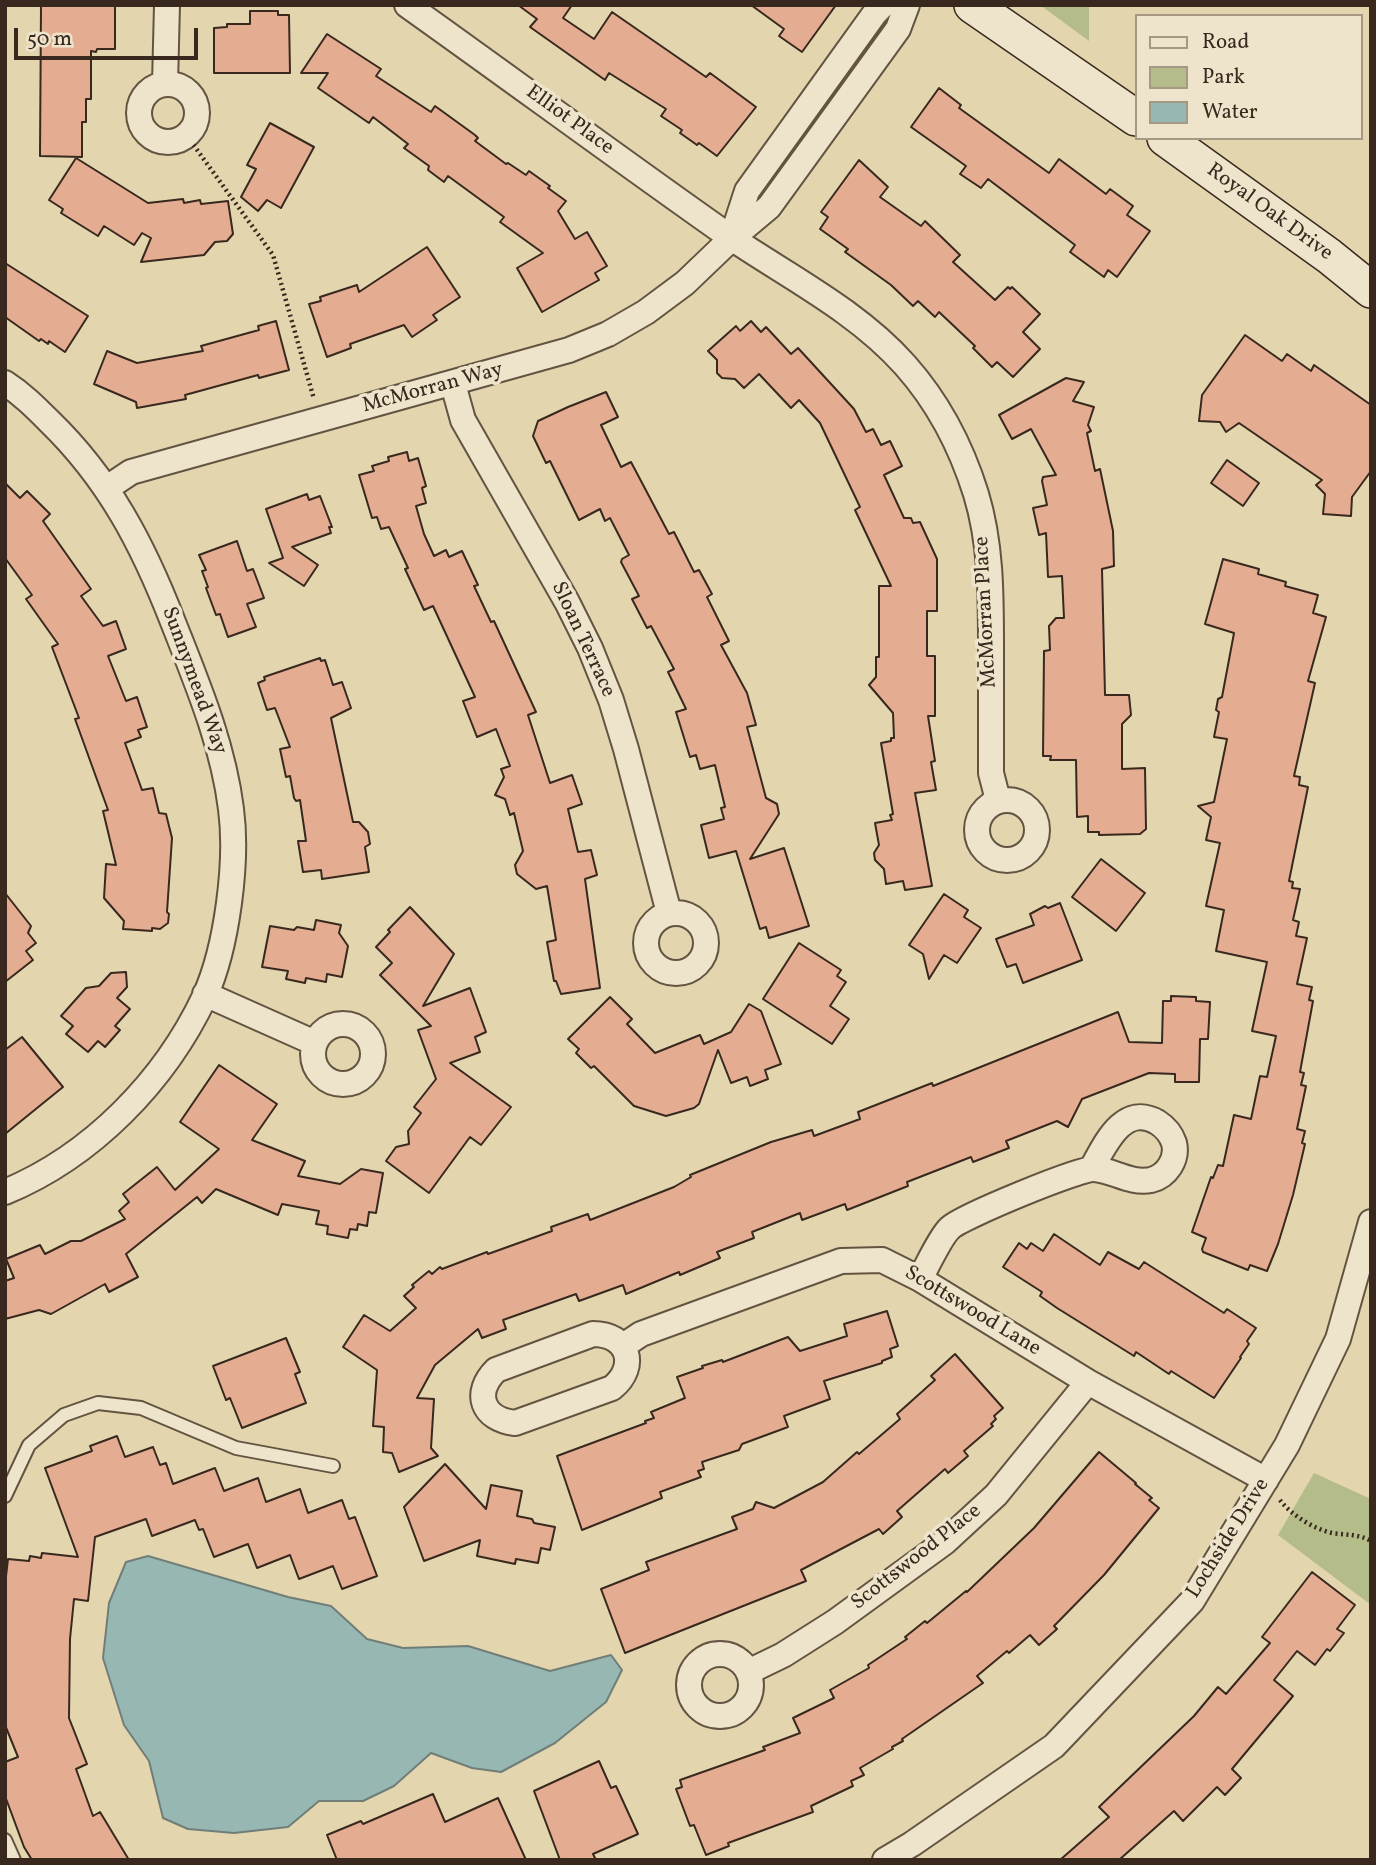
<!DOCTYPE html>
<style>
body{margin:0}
#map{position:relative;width:1376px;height:1865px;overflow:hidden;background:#e3d6af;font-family:Vollkorn,serif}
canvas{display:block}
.frame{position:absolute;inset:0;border:7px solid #38281e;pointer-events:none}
.legend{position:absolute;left:1135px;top:14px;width:228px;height:126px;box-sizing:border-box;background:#ede4cb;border:2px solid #a59986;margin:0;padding:9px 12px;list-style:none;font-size:21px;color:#38281e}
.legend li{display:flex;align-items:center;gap:14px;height:35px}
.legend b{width:35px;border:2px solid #a59986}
.scale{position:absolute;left:14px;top:28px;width:184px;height:32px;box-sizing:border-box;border:4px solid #38281e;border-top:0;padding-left:9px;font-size:21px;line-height:24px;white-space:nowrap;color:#38281e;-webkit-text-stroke:5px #ede4cb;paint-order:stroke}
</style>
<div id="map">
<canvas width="1376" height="1865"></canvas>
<div class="frame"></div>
<ul class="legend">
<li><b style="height:9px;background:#ede4cb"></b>Road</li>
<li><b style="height:19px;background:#b4bd8a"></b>Park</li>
<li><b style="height:19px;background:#97b7b2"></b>Water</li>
</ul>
<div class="scale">50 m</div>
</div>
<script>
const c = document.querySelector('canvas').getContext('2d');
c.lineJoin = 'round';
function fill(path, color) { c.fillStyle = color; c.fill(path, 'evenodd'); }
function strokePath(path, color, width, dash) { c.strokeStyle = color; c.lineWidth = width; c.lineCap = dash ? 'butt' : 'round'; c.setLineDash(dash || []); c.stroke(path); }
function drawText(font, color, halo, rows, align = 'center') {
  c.font = font + ' Vollkorn,serif'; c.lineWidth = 7; c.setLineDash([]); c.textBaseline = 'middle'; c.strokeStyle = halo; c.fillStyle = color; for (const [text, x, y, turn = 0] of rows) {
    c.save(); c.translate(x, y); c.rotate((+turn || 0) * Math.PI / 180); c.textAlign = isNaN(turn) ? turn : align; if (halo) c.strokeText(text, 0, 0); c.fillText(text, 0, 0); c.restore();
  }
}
const green = new Path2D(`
 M1040 5H1089V41Z
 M1314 1473 1371 1499V1605L1278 1535Z`);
const water = new Path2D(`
 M148 1556 288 1597 331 1606 367 1639 403 1648 468 1646 550 1671 611 1655 622 1670 606 1702 555 1743 501 1772 472 1768 431 1753 394 1786 363 1801H319L288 1827 234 1833 188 1829 163 1818 149 1761 124 1725 103 1658 109 1603 126 1562Z`);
const building = new Path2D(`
 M41 5H115V49H97L96 52 91 51V99H86V122H82V157L40 156Z
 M518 5H572L563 18 594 39 612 12 706 77 710 73 756 107 717 156 699 143 697 145 680 133 682 130 661 116 666 109 609 73 605 80 530 27 537 19Z
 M751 5H836L802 52 779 36 784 29Z
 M250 11H278V15H289L290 73H214V28L227 27V24H250Z
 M327 34 381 69 376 76 431 112 435 106 475 135 478 138 475 141 506 164 508 163 526 175 529 171 550 186 548 188 566 201 558 211 575 239 587 232 607 266 595 273 599 280 542 312 517 268 543 253 500 222 504 217 448 176 444 182 428 170 429 166 404 148 408 144 373 117 369 123 318 88 328 73H301Z
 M939 88 961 105 959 108 1049 173 1059 159 1106 194 1110 189 1133 206 1127 215 1150 231 1117 277 1108 270 1104 277 1070 252 1075 245 988 179 981 188 960 174 966 166 911 127Z
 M270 123 314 147 281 208 267 200 258 211 241 197 256 169 247 165Z
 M76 158 148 203 183 199 184 203 200 200 201 204 228 201 233 234 227 241 215 242 204 255 141 262 151 238 142 233 134 245 104 226 98 236 61 213 63 209 49 200Z
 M859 160 888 187 880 197 921 226 925 221 960 255 953 262 995 300 1008 287 1010 289 1012 287 1040 314 1023 332 1040 349 1013 377 997 362 992 367 973 348 975 346 939 312 935 317 918 301 913 306 891 285 845 252 848 249 820 229 828 217 821 212Z
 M427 247 460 297 433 315 437 320 412 337 404 325 350 344 351 348 327 357 309 304 321 301 320 297 357 285 359 292Z
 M5 263 88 316 65 352 49 341 48 344 41 339 39 341 5 317Z
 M276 321 289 370 259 378 258 375 185 395 186 399 137 408 136 402 94 384 107 351 137 363 203 351 201 346 259 330 258 326Z
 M751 321 761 332 766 327 791 354 798 348 854 409 866 432 873 429 881 445 890 441 902 466 884 475 904 518H911L913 523 920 522 937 559V611H927V656H935V716H928L935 761 931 762 936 790 915 793 932 886 905 890 903 881 886 884 884 869 875 860 874 853 879 845 875 823 892 820 890 815 893 814 881 743 891 741V738H894L893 713 869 685 876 677V657H879V586H891L855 510 860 507 820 423 799 400 791 408 759 374 744 388 735 379 722 378 717 373V360L708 351 736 326 740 331Z
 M1245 335 1282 361 1287 354 1311 371 1314 365 1371 405V471L1352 497 1351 516 1323 514 1325 494 1316 485 1322 480 1239 423 1226 432 1220 422 1199 421 1202 395Z
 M1066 378 1084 382 1073 401 1094 407 1088 425 1091 431 1087 433 1095 471 1100 469 1113 531 1114 566 1102 569 1105 695H1129L1131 715 1122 724V769L1145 768 1146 829 1140 834 1099 835V832H1088V816L1077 817 1076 760H1050L1051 756H1043L1044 651 1050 650 1049 626 1056 618H1064L1062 576 1048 577 1046 533 1039 535 1033 508 1047 505 1042 481 1043 477 1056 475 1031 429 1012 439 999 415Z
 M606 392 618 417 601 425 621 467 631 462 669 534 674 532 694 572 699 570 712 594 707 597 729 641 721 645 747 693 756 725 747 727 766 798 777 804 779 814 750 859 784 848 809 926 769 938 766 927 760 929 736 851 709 858 701 825 724 819 721 808 725 807 715 765 700 769 696 755 690 757 676 712 686 709 668 672 674 669 651 626 647 628 632 599 639 596 621 562 622 559 629 555 610 518 605 521 600 509 579 520 550 461 546 463 533 436 538 421 568 407Z
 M407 452 409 461 418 458 426 486 422 488 426 503 416 506 424 534 434 556 446 550 449 557 462 551 478 585 474 586 491 622 494 621 536 712 528 715 550 783 572 775 582 804 568 809 578 852 591 850 597 875 585 879 600 988 561 994 556 981H554L547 942 556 940 547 886 536 889 517 874 515 865 523 851 514 813 510 815 505 799 495 795 504 777 501 769 510 766 496 729 477 737 463 701 475 697 433 606 424 610 405 569 408 568 389 527 381 529 377 517 372 518 359 475 374 471 372 466 389 461 388 457Z
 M1227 460 1259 483 1243 506 1211 483Z
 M5 483 20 498 27 491 50 514 43 521 91 589 81 596 103 626 116 621 126 649 108 656 126 701 137 697 147 727 138 730 141 737 125 743 142 790 153 788 159 813 166 814 172 838 167 912 169 914 168 923 160 929 152 928V931L123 929 124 921 104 898 106 864 116 865 103 811 108 810 75 719 79 718 52 647 58 644 26 599 32 595 5 558Z
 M307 494 309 500 320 496 332 527H329L331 533 292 547 318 565 304 586 269 563 283 558 266 509Z
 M237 541 247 571 253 569 264 598 247 604 256 627 228 637 220 614 216 615 206 588 208 587 202 571 206 570 199 555Z
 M1223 559 1259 569 1258 574 1286 582 1285 586 1318 595 1313 613 1326 617 1308 681 1315 683 1294 776 1300 777 1299 785 1308 787 1289 881 1293 882 1292 888 1300 889 1293 920 1299 922 1296 936 1307 938 1297 984 1312 987 1309 1000 1313 1001 1300 1072 1304 1073 1301 1085 1306 1086 1297 1129 1305 1131 1302 1143 1305 1144 1293 1195 1278 1244 1267 1271 1250 1265 1248 1270 1203 1252 1202 1249 1206 1238 1192 1232 1211 1177 1213 1178 1218 1165 1223 1166 1234 1115 1251 1119 1260 1076 1267 1077 1276 1036 1252 1031 1267 962 1216 951 1224 910 1206 906 1220 843 1206 840 1211 817 1198 806 1214 802 1227 739 1214 737 1219 712 1216 710 1218 699 1222 697 1234 633 1205 624Z
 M320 658 321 661 325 660 333 685 342 682 351 708 331 718 353 822H359L368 832 370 844 365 847 369 872 322 879 321 870 303 872 298 841H306L300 800 296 801 294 798 290 776 286 777 280 749 290 747 275 708 267 710 258 683 265 680 264 677Z
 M1101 859 1145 893 1116 931 1072 897Z
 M5 893 31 926 28 933 36 943 26 951 33 960 5 982Z
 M944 894 968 910 964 917 981 928 957 963 944 955 929 979 923 954 909 945Z
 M1060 903 1082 960 1023 983 1016 964 1007 967 996 939 1034 925 1030 914 1045 906 1048 908Z
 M410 907 454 954 423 1006 470 988 486 1032 475 1037 480 1052 450 1063 511 1107 481 1145 470 1137 429 1193 386 1161 396 1147 409 1144 408 1131 421 1113 414 1107 436 1079 418 1030 431 1026 380 975 392 963 376 947 390 932 388 930Z
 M316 920 341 925 339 933 348 946 342 977 327 974 326 982 306 978 305 983 286 979 288 971 262 967 270 926 294 930 297 927 314 930Z
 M799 943 841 970 837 976 846 982 830 1006 849 1019 832 1044 763 999Z
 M126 972 127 987 117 998 130 1009 115 1026 120 1030 105 1047 98 1041 88 1052 66 1034 73 1026 61 1016 86 988 99 986 111 973Z
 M1171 996 1196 997V1001L1210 1002 1208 1039H1200L1199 1082H1175V1074L1149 1073 1082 1099 1068 1127 1057 1121 1006 1141 1009 1148 973 1162 971 1157 907 1182 908 1186 847 1210 845 1204 802 1220 800 1213 752 1232 754 1238 717 1252 720 1258 680 1275 679 1272 626 1294 623 1285 579 1301 576 1294 503 1320 506 1329 482 1338 478 1329 435 1365 417 1398 434 1399 431 1448 438 1456 399 1472 392 1453 383 1452 384 1427 373 1426 377 1370 343 1347 364 1315 390 1331 416 1308 404 1296 414 1287 412 1285 429 1271 432 1274 440 1267 442 1269 487 1252 488 1254 552 1231 551 1227 588 1214 590 1220 674 1187 691 1177 690 1175 771 1142 812 1130 814 1136 860 1119 858 1112 932 1083 933 1086 1118 1012 1129 1042 1162 1043 1163 1001H1171Z
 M610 997 632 1019 627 1024 655 1053 700 1035 704 1044 731 1032 749 1004 761 1011 781 1064 765 1070 768 1079 750 1086 747 1077 731 1083 718 1050 699 1104 694 1108 666 1116 634 1106 594 1066 591 1068 576 1053 579 1049 568 1039Z
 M22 1037 63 1087 5 1134V1050Z
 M219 1065 277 1104 252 1140 305 1161 298 1176 340 1184 361 1169 383 1173 376 1213 369 1212 367 1226 358 1224 357 1230 350 1229 348 1238 327 1234 328 1226 316 1224 319 1211 282 1204 278 1215 216 1189 202 1203 197 1197 126 1254 138 1277 109 1292 105 1284 51 1314 39 1310 5 1319V1281L14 1278 6 1259 40 1245 45 1254 71 1241H81L125 1219 119 1211 129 1202 123 1194 157 1167 175 1190 219 1149 180 1122Z
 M1054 1234 1100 1265 1108 1252 1139 1269 1144 1262 1224 1313 1227 1309 1256 1328 1247 1341 1249 1344 1240 1357 1241 1358 1214 1398 1171 1371 1169 1374 1136 1352 1134 1356 1057 1308 1040 1296 1042 1292 1003 1267 1019 1243 1027 1249 1031 1243 1043 1251Z
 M887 1311 898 1346 890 1349 892 1357 882 1361V1363L824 1381 830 1399 784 1416 788 1427 742 1444 739 1450 702 1462 704 1469 698 1471 701 1477 660 1492 662 1498 582 1530 557 1456 646 1423 645 1421 654 1418 651 1412 685 1398 677 1377 703 1368 702 1366 722 1360 723 1362 788 1337 800 1351 847 1336 844 1324Z
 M286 1338 300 1372 295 1374 306 1403 242 1428 230 1398 226 1400 213 1366Z
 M955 1354 1003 1408 994 1416 996 1419 991 1424 993 1426 964 1451 968 1456 948 1473 945 1469 897 1511 902 1517 883 1534 879 1529 801 1570 806 1581 625 1653 601 1589 649 1570 646 1562 737 1529 732 1517 753 1509 756 1502 774 1508 823 1482 857 1452 859 1454 900 1419 897 1414 935 1380 931 1376Z
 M117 1436 125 1457 153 1447 160 1465 166 1463 173 1484 215 1468 224 1491 258 1478 266 1502 300 1489 308 1513 342 1500 349 1519 355 1517 377 1576 342 1589 333 1566 299 1579 290 1555 257 1568 248 1544 214 1557 203 1529 199 1530 195 1520 152 1536 146 1519 95 1537 88 1601 74 1599 70 1639 69 1718 87 1764 76 1769 93 1816 100 1812 129 1860H32L24 1847 5 1796V1762L18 1757 5 1725V1585L8 1559 29 1561 30 1556 41 1558 42 1553 78 1557 45 1468 92 1451 90 1446Z
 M1099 1452 1136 1483 1135 1484 1152 1498 1149 1500 1159 1508 1104 1575 1054 1626 1057 1629 1039 1645 1030 1635 1009 1653 1007 1651 977 1676 983 1683 902 1739 903 1741 892 1747 893 1749 860 1768 864 1775 851 1781 853 1786 811 1806 813 1812 728 1843 729 1846 706 1855 694 1825 690 1826 676 1789 682 1787 680 1780 765 1750 763 1747 800 1733 793 1718 834 1698 830 1690 869 1668 868 1665 907 1639 905 1637 925 1621 927 1623 966 1591 967 1592 1034 1528Z
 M445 1464 486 1509 491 1485 522 1491 517 1516 532 1519 534 1523 555 1527 550 1550 541 1548 538 1563 516 1559 515 1564 477 1556 480 1540 424 1561 404 1507Z
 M1312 1572 1355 1605 1337 1629 1344 1633 1330 1651 1327 1649 1315 1665 1297 1651 1274 1680 1293 1696 1232 1769 1241 1778 1225 1795 1217 1787 1183 1821 1174 1811 1119 1860H1060L1109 1817 1099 1807 1194 1716 1218 1687 1226 1694 1270 1643 1262 1637Z
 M599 1761 611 1788 616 1786 638 1834 593 1854 596 1860H560L534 1791Z
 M433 1794 445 1822 498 1798 526 1860H337L327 1835 361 1821 363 1824Z`);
const path = new Path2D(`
 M187 136 273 255 314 399
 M1280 1500C1291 1515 1314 1529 1332 1533 1346 1535 1359 1534 1371 1541`);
const lane = new Path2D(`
 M5 1496 29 1445 64 1415 98 1403 141 1408 236 1448 333 1466
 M5 1840 14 1860`);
const street = new Path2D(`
 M407 5C515 82 622 161 730 237 789 277 857 311 905 365 938 402 961 446 976 494 991 543 991 594 991 646 991 688 991 730 991 773L998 800
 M139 113a29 29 0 1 1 58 0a29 29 0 1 1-58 0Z
 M165 84 167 5
 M732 237 747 191 875 13 883 5
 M5 383C22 394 35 407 49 421 109 479 143 545 173 622 197 683 223 744 231 809 238 862 227 947 205 996 165 1081 92 1156 5 1192
 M453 384 463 420 567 602 590 648 611 700 626 749 669 913
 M107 488 131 472 569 350 608 334 646 312 685 283 732 238 769 207 898 29 907 5
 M977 830a30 30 0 1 1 60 0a30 30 0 1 1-60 0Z
 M646 943a30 30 0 1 1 60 0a30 30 0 1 1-60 0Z
 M205 994 315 1043
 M313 1054a30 30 0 1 1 60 0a30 30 0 1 1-60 0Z
 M920 1279C927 1266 941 1236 950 1228 961 1217 1080 1168 1094 1169 1113 1170 1130 1184 1151 1180 1167 1176 1178 1159 1174 1143 1171 1134 1165 1127 1157 1122 1123 1103 1105 1145 1092 1168
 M593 1334C628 1334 639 1366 612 1388L515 1423C482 1419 473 1393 496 1370Z
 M623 1346 641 1334 841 1261 882 1260 920 1279 1088 1382 1266 1480
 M689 1685a31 31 0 1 1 62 0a31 31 0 1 1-62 0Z
 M748 1672 783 1655 835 1622 945 1542 996 1495 1088 1382
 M885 1860 912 1844 1054 1746 1192 1601 1287 1445 1338 1339 1371 1222`);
const secondary = new Path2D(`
 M972 5 1136 118
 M1165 138 1329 256 1371 290`);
const streetNames = [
 ["Elliot Place",569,121,36],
 ["Royal Oak Drive",1269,213,36],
 ["McMorran Way",433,389,-15],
 ["McMorran Place",987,612,-93],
 ["Sloan Terrace",582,640,65],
 ["Sunnymead Way",193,681,70],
 ["Scottswood Lane",972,1312,31],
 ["Lochside Drive",1229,1539,-58],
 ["Scottswood Place",917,1558,-38]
];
fill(green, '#b4bd8a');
fill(water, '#97b7b2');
strokePath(water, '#717e77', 2);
fill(building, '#e4ad91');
strokePath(building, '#38281e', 2);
strokePath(lane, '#635442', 16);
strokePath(street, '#635442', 28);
strokePath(secondary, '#38281e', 38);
strokePath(path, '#38281e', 4.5, [2, 3.5]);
strokePath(lane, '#ede4cb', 12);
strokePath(street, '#ede4cb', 24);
strokePath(secondary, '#ede4cb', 35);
drawText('21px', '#38281e', '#ede4cb', streetNames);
</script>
